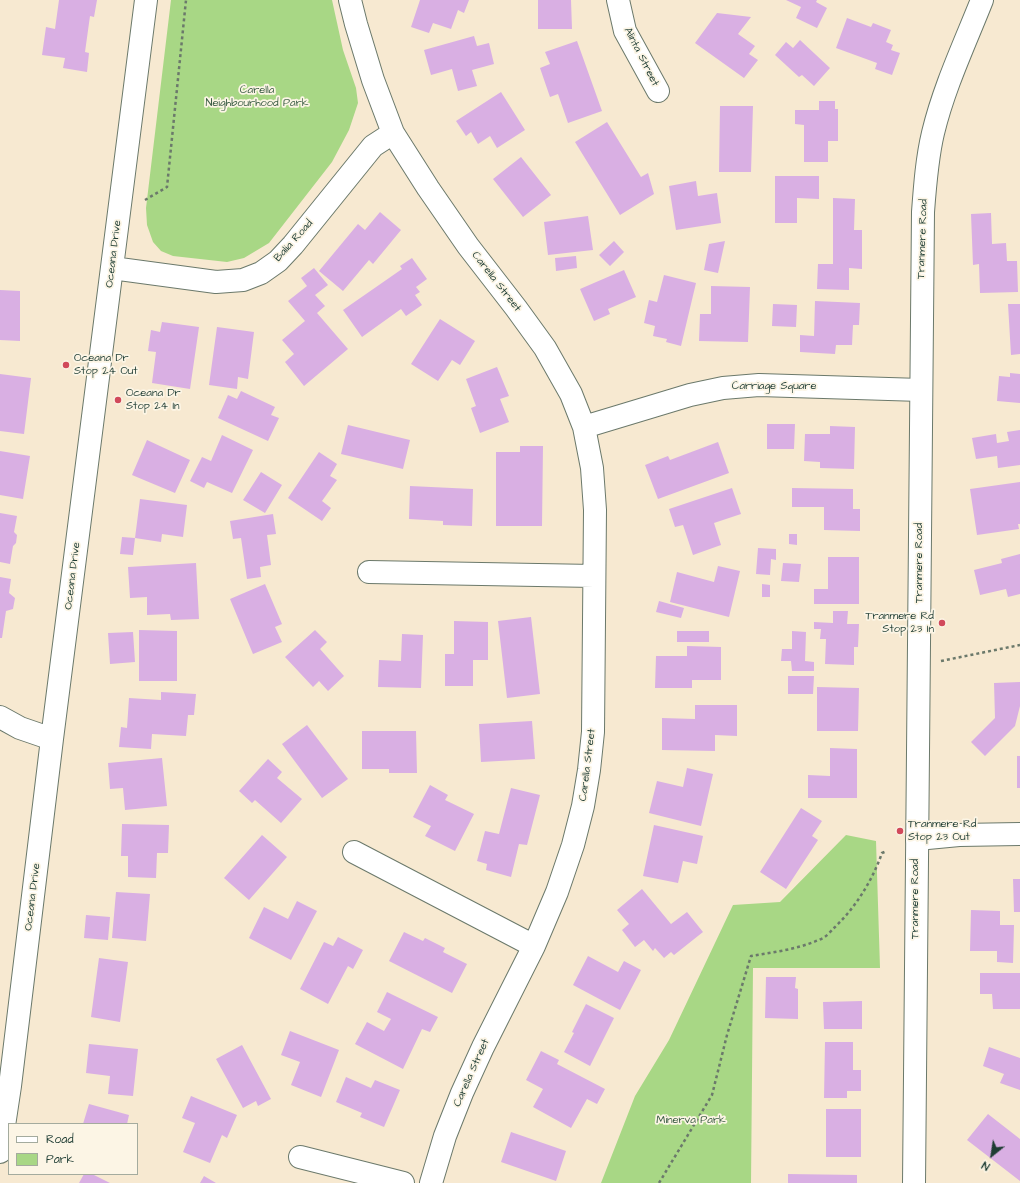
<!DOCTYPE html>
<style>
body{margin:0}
#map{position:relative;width:1020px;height:1183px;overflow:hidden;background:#f7e9d1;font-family:"Architects Daughter",sans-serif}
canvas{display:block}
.legend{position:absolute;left:8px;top:1123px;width:130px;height:52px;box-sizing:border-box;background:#fcf5e5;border:1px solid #a4ab9e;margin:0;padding:5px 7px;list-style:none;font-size:12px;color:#1f3d34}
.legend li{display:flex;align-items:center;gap:8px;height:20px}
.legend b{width:20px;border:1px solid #a4ab9e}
.north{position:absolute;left:972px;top:1135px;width:40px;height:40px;-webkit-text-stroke:3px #fcf5e5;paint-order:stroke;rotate:210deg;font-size:11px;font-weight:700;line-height:16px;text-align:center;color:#1f3d34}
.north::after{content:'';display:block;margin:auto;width:14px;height:18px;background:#1f3d34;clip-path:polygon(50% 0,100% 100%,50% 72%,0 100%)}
</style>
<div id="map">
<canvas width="1020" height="1183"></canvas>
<ul class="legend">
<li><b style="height:5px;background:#fff"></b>Road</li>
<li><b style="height:11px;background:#a8d785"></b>Park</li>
</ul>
<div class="north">N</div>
</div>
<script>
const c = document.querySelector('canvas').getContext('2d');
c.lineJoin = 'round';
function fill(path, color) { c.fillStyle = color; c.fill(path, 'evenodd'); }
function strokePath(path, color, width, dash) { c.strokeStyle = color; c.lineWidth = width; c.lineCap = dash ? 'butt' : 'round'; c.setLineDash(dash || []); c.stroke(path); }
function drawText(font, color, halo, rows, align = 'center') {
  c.font = font + ' "Architects Daughter",sans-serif'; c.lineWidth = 3.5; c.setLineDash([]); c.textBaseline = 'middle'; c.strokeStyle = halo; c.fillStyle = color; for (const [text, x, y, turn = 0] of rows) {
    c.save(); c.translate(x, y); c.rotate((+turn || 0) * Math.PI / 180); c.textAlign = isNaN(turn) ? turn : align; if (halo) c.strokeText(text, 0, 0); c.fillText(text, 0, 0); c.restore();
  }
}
const green = new Path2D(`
 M171 0H332L343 50 356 88 358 103 349 130 332 162 269 243 244 258 227 262 173 256 161 251 153 242 147 225 146 208Z
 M846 835 876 841 880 968H753L751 1183H601L635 1096 669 1040 733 905 780 902Z`);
const building = new Path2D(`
 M59 0H97L94 17 90 16 85 52 89 53 87 72 63 68 65 58 42 55 46 27 55 29Z
 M420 0H469L464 13 458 10 451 29 433 23 429 33 411 27Z
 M538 0H571L572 29H538Z
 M786 0H817L816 2 827 8 817 28 796 18 801 7Z
 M717 13 751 17 738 34 755 46 749 54 758 60 744 78 695 43Z
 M847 18 871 27 873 23 891 30 886 42 893 45 891 50 900 53 892 75 875 69 877 63 836 48Z
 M474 36 477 46 489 43 494 64 472 70 477 86 458 91 452 69 431 75 424 50Z
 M800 40 830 68 814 86 802 75 799 77 775 55 786 42 793 48Z
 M577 41 602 111 568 123 558 94 550 97 540 68 550 64 545 52Z
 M501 92 525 130 497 148 490 136 478 144 471 132 466 136 456 121Z
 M819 101H835V109H838V141H828V162H804V125L795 124V110H819Z
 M720 106H753L751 172H719Z
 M607 122 641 177 648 173 654 194 620 215 575 142Z
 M521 157 551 195 523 217 493 179Z
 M775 176H819V199L797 198V223H775Z
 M696 181 698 196 717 193 721 223 676 230 669 186Z
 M833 198 855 199 854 230H862V269L849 268V290L817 289 818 264H833Z
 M380 212 401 230 373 264 369 260 343 291 319 271 358 224 365 230Z
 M991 213 992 244 1006 243 1007 261H1017L1018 292 980 293 979 264 973 265 971 214Z
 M588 216 593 250 548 255 544 222Z
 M614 241 624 252 610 266 599 255Z
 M725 241 718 273 704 270 709 244Z
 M576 256 577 268 556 271 555 258Z
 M412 258 427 279 416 287 420 292 415 295 422 305 406 316 401 309 362 337 343 310 402 269 400 266Z
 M314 268 328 285 315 295 325 306 317 313 348 349 304 386 285 362 294 354 282 340 305 321 288 301 307 286 301 278Z
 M624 270 636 297 608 309 610 314 594 321 580 289Z
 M664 275 696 283 681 346 666 342 667 339 653 336 655 326 644 323 649 300 657 302Z
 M711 286 750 287 748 342 699 341 700 314H711Z
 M0 290 20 291V341L0 340Z
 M815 301 860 303 859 325H853L852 345H836L835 354 800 352V335L814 336Z
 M773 304 797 305 796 327 772 326Z
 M1008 304H1020V354L1011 355Z
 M440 319 475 341 460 365 452 360 438 381 411 364Z
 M162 322 199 327 190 389 152 383 156 352 148 351 151 330 160 332Z
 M217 327 254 332 248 379 238 377 237 389 209 385Z
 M497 367 509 396 500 399 509 422 480 433 471 408 476 406 466 379Z
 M1010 373 1020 374V403L997 401 999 376 1010 377Z
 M0 374 31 378 24 434 0 431Z
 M241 391 275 407 271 415 279 418 268 441 218 418 228 395 237 399Z
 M767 424H795L794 449H767Z
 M348 425 410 440 403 469 341 454Z
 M830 426 855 427 854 469 820 468V462L804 461 805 434H830Z
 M1020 430V465L998 468 997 456 976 459 972 438 996 434 997 443 1009 441 1007 432Z
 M222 435 253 450 232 493 207 482 204 488 190 481 202 457 211 461Z
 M147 440 190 460 175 493 132 475Z
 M718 442 729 473 658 499 645 465 668 456 670 460Z
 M520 446H543L542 526H496V452H520Z
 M0 451 30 456 23 499 0 495Z
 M319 452 337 464 330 476 337 480 322 501 331 508 322 521 288 498Z
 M261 472 282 485 265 513 243 500Z
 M1020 482V524H1018L1019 529 977 535 970 489Z
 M410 486 473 489 472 526 443 525V521L409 519Z
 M732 488 741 514 714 523 721 545 693 555 683 525 675 527 669 509Z
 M792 488 853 489V509H860V531L824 530V507H792Z
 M140 499 187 505 183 537 162 534 161 542 135 538Z
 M0 513 17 516 14 532 17 535 16 543 13 546 10 564 0 562Z
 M273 514 276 534 267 535 271 565 260 567 261 577 247 579 241 538 233 539 230 521Z
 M789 534H797V545L789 544Z
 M122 537 135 538 133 555 120 554Z
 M758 548 776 549V560L771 559 770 575 756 574Z
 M1020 554V594L1008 597 1006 589 980 595 974 570 1002 563 1001 559Z
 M828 557H859V604H814V589H828Z
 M196 563 199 619 171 620 170 614 147 615V597L130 598 128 567Z
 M783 563 801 564 799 582 781 581Z
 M718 566 740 571 729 617 670 602 677 572 714 582Z
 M0 577 11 579 9 593 15 598 13 609 6 611 2 638H0Z
 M265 584 282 624 275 627 282 642 253 654 230 599Z
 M762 584 770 585V597H762Z
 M659 601 684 608 681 618 656 612Z
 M833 611H848L847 624H859L858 647H854V665L825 664 826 639H820L821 629H814V622L833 623Z
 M531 617 540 694 507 698 498 621Z
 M454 621 488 622V660H473V686H445V654H454Z
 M139 630 177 631V681H139Z
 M315 630 327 642 320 649 344 676 328 691 319 681 313 687 285 657Z
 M677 631H709V642H677Z
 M792 631 806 632 805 661 814 662V671H792L791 661H781L782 649H792Z
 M133 632 135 662 110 664 108 633Z
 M402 634 423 635 421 688 378 687 379 660 401 661Z
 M687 646 721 647V680H692V688H655L656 656H687Z
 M788 676H814L813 694H788Z
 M1020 682V706L1015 726 985 756 971 742 995 718 994 683Z
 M817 687 859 688 858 731H817Z
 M161 692 196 694 194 715H188L186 736 152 734 151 749 119 747 121 727 127 728 129 698 161 700Z
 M695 705H737V736L715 735V751L662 750V718L695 719Z
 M532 721 535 759 481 762 479 724Z
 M307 725 348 779 322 798 282 744Z
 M362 731H416L417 773H389V769H362Z
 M830 748 857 749V798H808V775L830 776Z
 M1017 756H1020V788H1017Z
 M162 758 167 806 125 810 123 788 110 789 108 763Z
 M268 759 282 772 277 778 302 799 281 823 255 800 252 803 239 791Z
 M687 768 713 774 701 826 649 813 657 781 683 787Z
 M430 785 448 795 445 800 474 814 455 851 425 836 431 826 413 817Z
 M511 788 540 795 527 845 519 844 511 877 486 870 487 864 477 861 485 831 499 834Z
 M801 808 822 821 812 836 818 840 786 889 760 872Z
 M122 824 169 825 168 853H157L156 878 128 877V856H121Z
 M654 825 703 836 697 864 683 861 678 883 643 876Z
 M262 835 287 857 249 900 224 878Z
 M1013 879H1020V912H1014Z
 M642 889 671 924 687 912 703 932 674 955 671 952 664 958 655 948 653 951 644 940 635 947 622 930 629 924 617 910Z
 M116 892 150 894 146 941 112 938Z
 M297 901 317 911 291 960 249 938 264 907 288 919Z
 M971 910 1000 911V925H1014L1013 963 997 962V951H970Z
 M86 915 110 917 108 940 84 938Z
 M404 932 423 941 425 938 445 948 443 952 467 964 452 993 389 961Z
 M338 937 363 950 353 969 348 966 328 1004 300 989 324 942 333 946Z
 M588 956 618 972 624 961 641 970 620 1010 573 985Z
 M99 958 128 962 120 1022 91 1017Z
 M980 973H1020V1009H993L992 994H980Z
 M766 977H796L795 988 798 989V1019L765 1018Z
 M387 992 438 1017 430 1032 422 1029 403 1069 355 1044 367 1022 384 1031 391 1019 377 1012Z
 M862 1001V1029H824L823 1002Z
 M586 1004 614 1018 590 1066 564 1052 574 1033 572 1032Z
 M290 1031 339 1050 321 1097 291 1085 300 1062 281 1055Z
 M825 1042H853V1070H861V1091H847V1098H824Z
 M89 1044 138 1049 133 1096 108 1094 110 1076 86 1073Z
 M242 1045 271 1099 258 1106 256 1101 243 1108 216 1059Z
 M989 1047 1020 1058V1090L1000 1083 1004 1074 983 1066Z
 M541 1051 559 1060 557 1064 605 1089 597 1104 587 1099 571 1128 533 1107 543 1089 526 1080Z
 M346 1077 371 1088 375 1080 400 1090 384 1127 360 1117 362 1113 336 1102Z
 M191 1096 237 1115 227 1138 222 1135 210 1163 183 1152 195 1123 182 1118Z
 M89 1104 129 1115 127 1124H83Z
 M826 1109H861V1157H826Z
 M988 1114 1020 1139V1181L967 1140Z
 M511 1132 566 1151 556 1181 501 1162Z
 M84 1174H92L110 1183H79Z
 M788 1174 857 1175V1183H788Z
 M204 1176 216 1183H200Z`);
const path = new Path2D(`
 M145 200 167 187 186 0
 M941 661 1020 645
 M659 1183 712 1095 727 1035 751 956C775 952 800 949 823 938 827 936 831 931 834 928 856 907 872 881 882 853L887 851`);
const minor = new Path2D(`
 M350 0 356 24 373 80 393 133 428 188 468 246 516 308 545 348 571 394 584 427 592 468 595 510 593 732 589 770 583 806 573 845 557 892 534 946 483 1047 462 1093 445 1136 431 1183
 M618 0 625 31 658 91
 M112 268 216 282 243 280 261 273 278 261 293 245 373 146 393 133
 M584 427 690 395 723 388 759 385 921 390
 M369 572 594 576
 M0 717 20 728 52 739
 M917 839 959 835 1020 834
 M354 852 534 946
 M0 1152 10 1086 52 739 146 0
 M300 1157 403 1183`);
const tertiary = new Path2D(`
 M914 1183 923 212C925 185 927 158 933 133 944 87 965 43 982 0`);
const markers = [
 [66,365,4,"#d1495b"],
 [118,400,4,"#d1495b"],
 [942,623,4,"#d1495b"],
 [900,831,4,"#d1495b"]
];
const streetNames = [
 ["Alinta Street",641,57,63],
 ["Tranmere Road",923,239,-88],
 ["Balia Road",294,241,-48],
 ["Oceana Drive",114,254,-83],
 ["Carella Street",496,282,52],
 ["Carriage Square",774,387],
 ["Tranmere Road",920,563,-90],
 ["Oceana Drive",73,576,-83],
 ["Carella Street",588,765,-83],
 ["Oceana Drive",33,897,-83],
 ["Tranmere Road",916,899,-90],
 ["Carella Street",472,1073,-66]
];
const parkNames = [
 ["Carella",257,91],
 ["Neighbourhood Park",257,104],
 ["Minerva Park",691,1121]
];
const poiNames = [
 ["Oceana Dr",74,359],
 ["Stop 24 Out",74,372],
 ["Oceana Dr",126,394],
 ["Stop 24 In",126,407],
 ["Tranmere Rd",934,617,"right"],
 ["Stop 23 In",934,630,"right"],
 ["Tranmere Rd",908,825],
 ["Stop 23 Out",908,838]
];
fill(green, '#a8d785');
fill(building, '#d9afe3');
strokePath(minor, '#6b796b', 24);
strokePath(tertiary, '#6b796b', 24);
strokePath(path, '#6b796b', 2.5, [3, 3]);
strokePath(minor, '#fff', 22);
strokePath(tertiary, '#fff', 22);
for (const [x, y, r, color] of markers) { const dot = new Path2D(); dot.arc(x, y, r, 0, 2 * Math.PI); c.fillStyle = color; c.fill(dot); strokePath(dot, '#fcf5e5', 1.5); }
drawText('11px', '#1f3d34', '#fcf5e5', streetNames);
drawText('11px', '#3a5c44', '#fcf5e5', parkNames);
drawText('11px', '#1f3d34', '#fcf5e5', poiNames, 'left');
</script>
